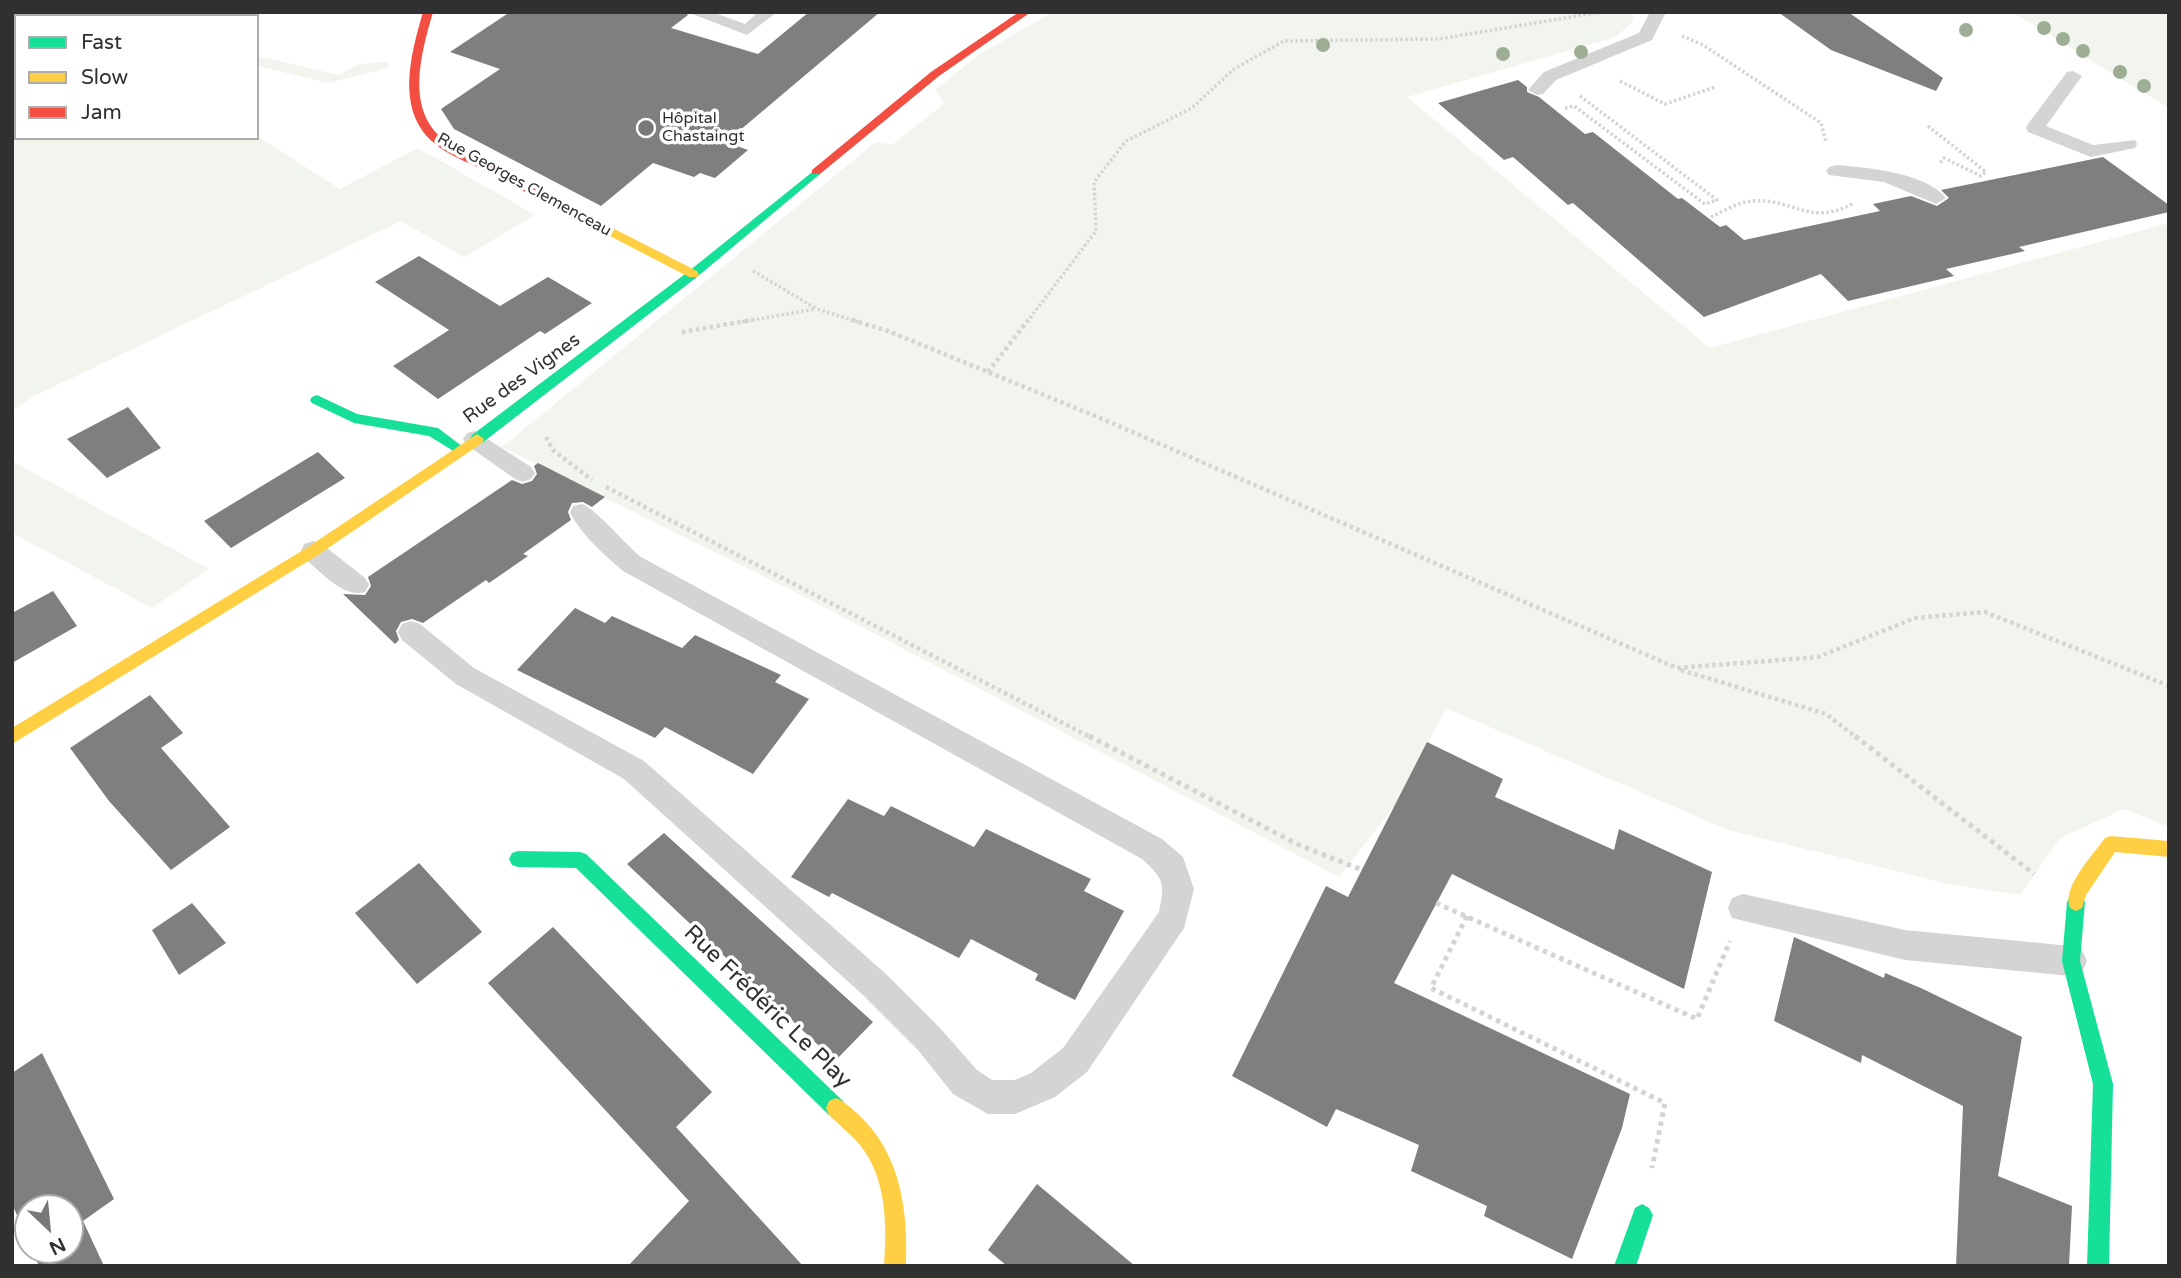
<!DOCTYPE html>
<meta charset="utf-8">
<style>
body{margin:0}
#map{position:relative;width:2181px;height:1278px;overflow:hidden;background:#fff;font-family:"Varela Round",sans-serif}
canvas{display:block}
.frame{position:absolute;inset:0;border:14px solid #303030;pointer-events:none}
.legend{position:absolute;left:14px;top:14px;width:245px;height:126px;box-sizing:border-box;background:#fff;border:2px solid #acacac;margin:0;padding:9px 12px;list-style:none;font-size:21px;color:#303030}
.legend li{display:flex;align-items:center;gap:14px;height:35px}
.legend b{width:35px;border:2px solid #acacac}
.north{position:absolute;left:14px;top:1194px;width:70px;height:70px;box-sizing:border-box;background:#fff;border:2px solid #acacac;border-radius:50%;rotate:154deg;font-size:19px;font-weight:700;line-height:28px;text-align:center;color:#303030}
.north::after{content:'';display:block;margin:auto;width:24px;height:32px;background:#787878;clip-path:polygon(50% 0,100% 100%,50% 72%,0 100%)}
</style>
<div id="map">
<canvas width="2181" height="1278"></canvas>
<div class="frame"></div>
<ul class="legend">
<li><b style="height:9px;background:#16e098"></b>Fast</li>
<li><b style="height:9px;background:#ffcf43"></b>Slow</li>
<li><b style="height:9px;background:#f24e42"></b>Jam</li>
</ul>
<div class="north">N</div>
</div>
<script>
const c = document.querySelector('canvas').getContext('2d');
c.lineJoin = 'round';
function fill(path, color) { c.fillStyle = color; c.fill(path, 'evenodd'); }
function strokePath(path, color, width, dash) { c.strokeStyle = color; c.lineWidth = width; c.lineCap = dash ? 'butt' : 'round'; c.setLineDash(dash || []); c.stroke(path); }
function drawText(font, color, halo, rows, align = 'center') {
  c.font = font + ' "Varela Round",sans-serif'; c.lineWidth = 7; c.setLineDash([]); c.textBaseline = 'middle'; c.strokeStyle = halo; c.fillStyle = color; for (const [text, x, y, turn = 0] of rows) {
    c.save(); c.translate(x, y); c.rotate((+turn || 0) * Math.PI / 180); c.textAlign = isNaN(turn) ? turn : align; if (halo) c.strokeText(text, 0, 0); c.fillText(text, 0, 0); c.restore();
  }
}
const green = new Path2D(`
 M1052 12H1632L1634 20 1616 37 1407 97 1710 348 2169 223V827L2124 809 2060 838 2020 895 1949 884 1728 830 1446 708 1396 804 1339 877 793 591 502 447 876 142 892 145 945 103 935 90 980 54Z
 M2012 12H2169V108Z
 M257 56 339 75 356 65 388 61V68L329 83 257 66Z
 M12 74H16V138H257V136L340 189 418 148 535 215 464 257 401 221 32 397 12 411Z
 M12 461 209 569 152 608 12 533Z`);
const building = new Path2D(`
 M510 12H685L688 15 671 28 758 54 809 12H880L726 142 748 150 715 178 700 173 694 177 653 163 601 206 454 129 441 109 500 69 450 52Z
 M1778 12H1848L1943 78 1936 91 1831 50Z
 M1518 80 1527 87V92L1539 97 1585 134 1593 132 1678 199 1682 198 1720 227 1726 225 1744 240 1880 211 1873 204 1911 196 1937 206 1949 198 1941 190 2103 157 2169 205V212L2019 247 2025 251 1946 269 1954 276 1848 301 1821 274 1704 317 1573 203 1568 205 1513 157 1504 160 1438 103Z
 M419 256 500 306 548 277 592 303 545 334 540 331 438 399 393 366 449 330 375 282Z
 M128 407 161 448 107 478 67 439Z
 M318 452 345 478 231 548 204 521Z
 M538 463 605 497 592 507 583 502 572 503 568 512 571 520 523 554 528 556 489 583 486 580 423 623 412 619 401 622 396 631 399 640 395 644 343 594 365 595 371 586 368 577 512 480 522 484 532 481 537 474 534 466Z
 M53 591 77 626 12 663V613Z
 M575 608 605 623 612 616 682 648 695 635 781 675 775 682 809 699 753 774 665 727 655 738 517 670Z
 M150 695 183 733 161 748 230 827 171 870 109 801 70 748Z
 M1427 742 1503 779 1495 797 1614 850 1619 829 1712 872 1684 989 1452 874 1394 983 1630 1094 1622 1128 1572 1259 1484 1216 1487 1206 1411 1171 1419 1145 1336 1109 1327 1127 1232 1076 1326 886 1348 897Z
 M848 799 884 816 891 806 974 847 986 829 1091 879 1084 891 1124 911 1075 1000 1035 980 1038 974 971 939 959 958 832 893 829 897 791 877Z
 M664 833 873 1022 835 1061 627 864Z
 M419 863 482 932 417 984 355 913Z
 M192 903 226 943 179 975 152 930Z
 M553 927 712 1092 676 1127 803 1266H628L689 1201 488 983Z
 M1794 937 1884 978 1885 973 1923 989 2022 1037 1998 1176 2072 1206 2069 1266H1956L1963 1106 1862 1055 1861 1063 1774 1021Z
 M42 1053 114 1199 83 1221 104 1266H39L32 1250H70V1208H28V1240L12 1204V1073Z
 M1037 1184 1135 1266H1007L988 1250Z`);
const pathFar2 = new Path2D(`
 M1682 36 1703 45 1821 123 1826 142
 M1620 81 1665 104 1715 87
 M1565 108 1574 106 1705 204 1717 200 1580 96
 M1928 126 1986 172 1981 176 1944 158 1939 164
 M1711 217C1724 211 1738 202 1752 201 1792 197 1809 228 1854 203
 M753 271 817 309 858 322
 M742 322 815 309
 M1027 322 1096 231 1094 182 1126 141 1192 108 1234 69 1284 41 1439 39 1601 12`);
const pathFar1 = new Path2D(`
 M852 320 888 331 1100 418 1677 668 1818 657 1915 618 1985 612 2169 686
 M682 332 752 320
 M988 372 1028 320
 M546 437 553 450 592 480
 M606 487 1092 738
 M1681 670 1826 714 1857 738`);
const path = new Path2D(`
 M1089 736 1299 845 1362 870
 M1855 736 2034 874
 M1436 903 1697 1019 1730 941
 M1467 916 1431 988 1665 1103 1652 1168`);
const lane = new Path2D(`
 M687 12H712L745 24 758 12H777L747 35Z
 M1650 12H1666L1652 40 1556 80 1543 94 1537 95 1528 90 1544 72 1639 33Z
 M2073 71 2082 76 2046 126 2093 145 2135 140 2137 144 2135 148 2091 157 2028 132 2026 128 2028 124 2067 72Z
 M1836 165C1865 167 1927 173 1946 198L1936 204 1884 182 1829 175 1826 171 1829 167Z
 M475 431 531 467 535 473 531 479 523 482 515 479 467 445 463 439 467 433Z
 M582 504C594 507 627 546 641 557L1162 839 1183 857 1194 889 1184 928 1087 1072 1055 1097 1027 1109 1015 1114H988L953 1094 918 1050 863 995 624 779 456 684 402 640 398 632 402 624 411 621 420 624 474 668 644 761 885 973 940 1028 977 1070 992 1080H1015L1031 1073 1063 1048 1159 912C1165 883 1164 879 1142 859L623 571C603 554 583 536 570 513L573 506Z
 M313 541 322 544 365 578 369 585 365 592C344 599 320 571 304 558L301 551 304 544Z
 M1743 894 1905 930 2071 946 2082 950 2087 961 2082 972 2071 976 1905 960 1732 918 1728 908 1732 898Z`);
const street = new Path2D(`
 M129 12H154L152 16H127Z
 M16 61V77L12 78V62Z`);
const fast = new Path2D(`
 M816 169 820 170V174L697 277 482 443H472L470 439 472 435 689 271Z
 M317 395 357 414 438 428 467 450 460 455 429 436 354 423 312 403 310 400 312 397Z
 M518 851 580 852 586 854 843 1101 846 1108 843 1115 836 1118 829 1115 576 868 518 867 512 865 509 859 512 853Z
 M2076 893 2082 896 2085 902 2080 961 2113 1084 2109 1266H2087L2093 1084 2062 961 2067 902 2070 896Z
 M1642 1204 1649 1208 1653 1215 1636 1266H1614L1635 1208Z`);
const slow = new Path2D(`
 M585 214 697 271 699 274 697 277H689L581 221V215Z
 M477 434 484 439 482 443 318 555 12 744V728L308 547Z
 M2111 836 2169 841V857L2115 852 2086 895 2082 908 2076 911 2070 908C2061 888 2093 855 2105 838Z
 M836 1098C845 1102 851 1108 858 1114 901 1154 908 1210 906 1266H884C887 1225 887 1179 860 1145 851 1134 839 1125 829 1115L826 1108 829 1101Z`);
const jam = new Path2D(`
 M423 12H433C422 51 405 107 442 138 456 150 473 156 489 164 522 182 556 199 589 215V221H581C547 204 514 186 481 169 465 161 448 155 434 143 395 110 411 54 423 12Z
 M1019 12H1031L939 76 820 174H812V170L931 72Z`);
const trees = [
 [2044,28],
 [1966,30],
 [2063,39],
 [1323,45],
 [2083,51],
 [1581,52],
 [1503,54],
 [2120,72],
 [2144,86]
];
const markers = [
 [646,128,9,"#787878"]
];
const farPoinames = [
 ["Hôpital",662,119],
 ["Chastaingt",662,137]
];
const farStreetnames = [
 ["Rue Georges Clemenceau",524,185,29]
];
const streetNames = [
 ["Rue des Vignes",522,379,-36]
];
const nearStreetnames = [
 ["Rue Frédéric Le Play",767,1007,44]
];
fill(green, '#f1f5ed');
fill(building, '#7f7f7f');
strokePath(pathFar2, '#d4d4d4', 3.5, [2.5, 2.5]);
strokePath(pathFar1, '#d4d4d4', 4.5, [3.5, 3.5]);
strokePath(path, '#d4d4d4', 5, [4.5, 4.5]);
fill(lane, '#d4d4d4');
fill(street, '#d4d4d4');
fill(fast, '#16e098');
fill(slow, '#ffcf43');
fill(jam, '#f24e42');
c.fillStyle = '#9eae94';
for (const [x, y] of trees) { c.beginPath(); c.arc(x, y, 7, 0, 2 * Math.PI); c.fill(); }
for (const [x, y, r, color] of markers) { const dot = new Path2D(); dot.arc(x, y, r, 0, 2 * Math.PI); c.fillStyle = color; c.fill(dot); strokePath(dot, '#fff', 2.5); }
drawText('16px', '#303030', '#fff', farPoinames, 'left');
drawText('16px', '#303030', '#fff', farStreetnames);
drawText('19px', '#303030', '#fff', streetNames);
drawText('23px', '#303030', '#fff', nearStreetnames);
</script>
